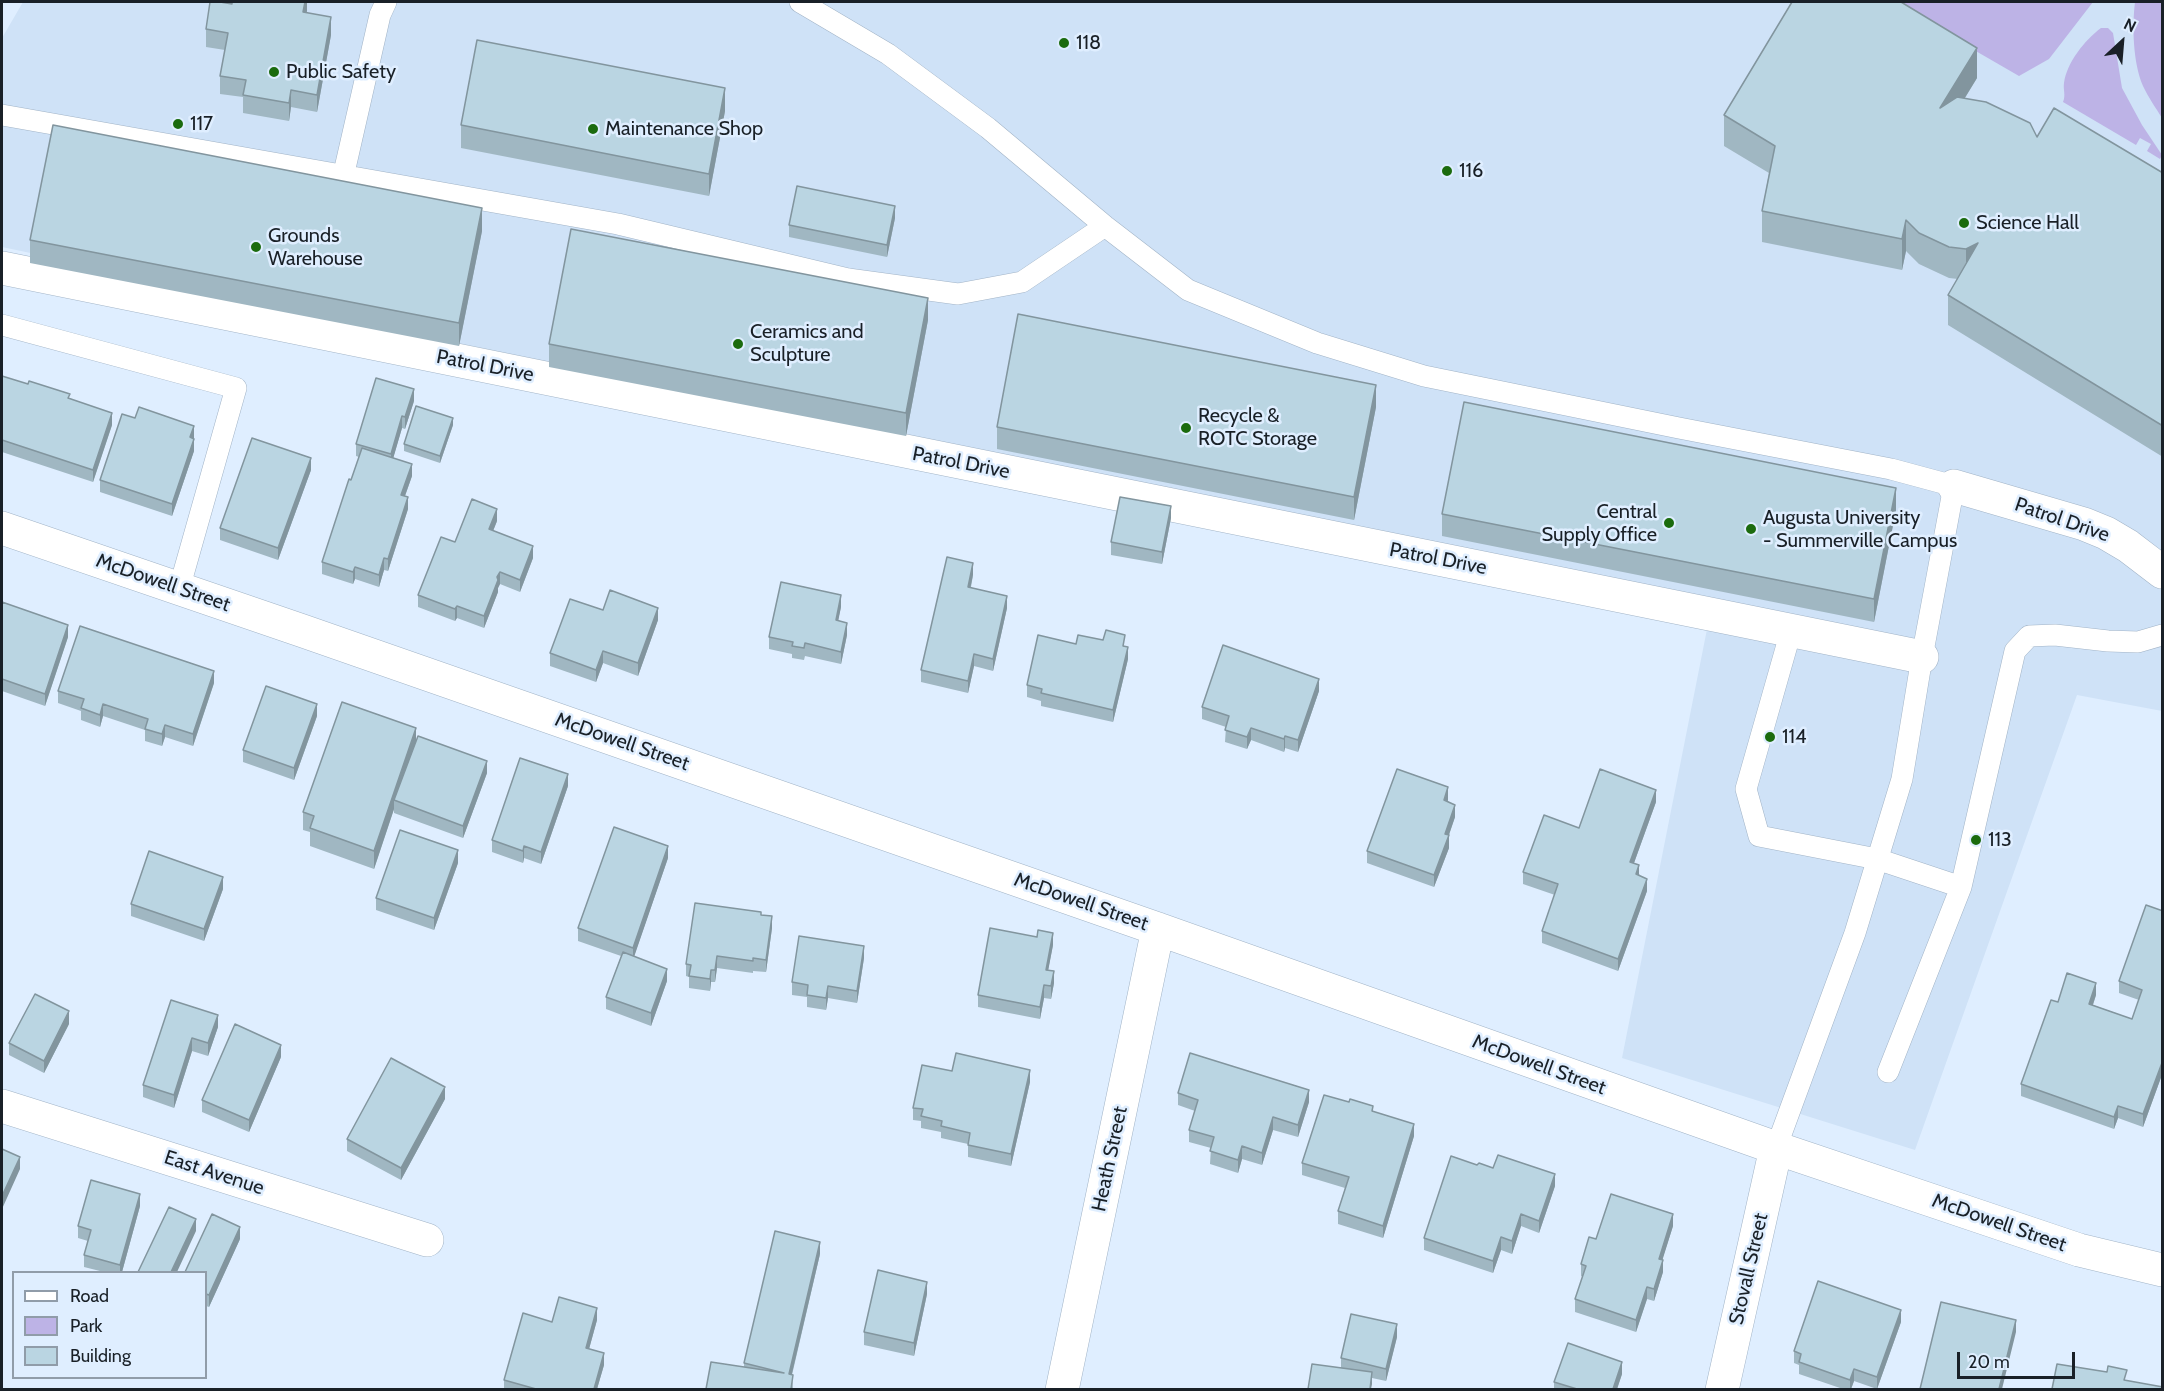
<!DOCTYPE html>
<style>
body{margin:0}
#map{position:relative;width:2164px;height:1391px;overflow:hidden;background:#dfeeff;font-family:Cabin,sans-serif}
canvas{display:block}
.frame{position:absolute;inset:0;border:3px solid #192027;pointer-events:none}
.legend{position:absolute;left:12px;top:1271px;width:195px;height:108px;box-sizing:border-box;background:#dfeeff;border:2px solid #909ca9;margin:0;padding:8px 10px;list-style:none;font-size:18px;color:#192027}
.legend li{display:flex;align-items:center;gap:12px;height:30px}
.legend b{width:30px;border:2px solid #909ca9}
.north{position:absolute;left:2092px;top:12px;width:60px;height:60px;-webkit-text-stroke:4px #dfeeff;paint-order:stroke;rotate:26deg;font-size:16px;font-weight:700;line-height:24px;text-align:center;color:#192027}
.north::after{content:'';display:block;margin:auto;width:21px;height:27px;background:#192027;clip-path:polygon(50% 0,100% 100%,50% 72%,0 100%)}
.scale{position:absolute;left:1957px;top:1352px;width:118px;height:27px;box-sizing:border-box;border:3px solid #192027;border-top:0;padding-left:8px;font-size:18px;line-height:21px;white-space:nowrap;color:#192027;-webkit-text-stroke:4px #dfeeff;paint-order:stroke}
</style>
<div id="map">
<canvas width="2164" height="1391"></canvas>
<div class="frame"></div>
<ul class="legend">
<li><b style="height:8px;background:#fff"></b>Road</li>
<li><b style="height:16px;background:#bdb3e6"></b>Park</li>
<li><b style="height:16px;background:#bad5e2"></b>Building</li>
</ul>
<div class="north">N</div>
<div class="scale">20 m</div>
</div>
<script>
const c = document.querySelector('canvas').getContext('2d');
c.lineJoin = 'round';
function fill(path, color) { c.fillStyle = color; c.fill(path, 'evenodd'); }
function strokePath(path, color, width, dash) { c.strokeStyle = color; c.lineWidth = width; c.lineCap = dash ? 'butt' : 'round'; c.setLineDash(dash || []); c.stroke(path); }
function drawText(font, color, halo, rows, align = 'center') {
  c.font = font + ' Cabin,sans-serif'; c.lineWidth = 5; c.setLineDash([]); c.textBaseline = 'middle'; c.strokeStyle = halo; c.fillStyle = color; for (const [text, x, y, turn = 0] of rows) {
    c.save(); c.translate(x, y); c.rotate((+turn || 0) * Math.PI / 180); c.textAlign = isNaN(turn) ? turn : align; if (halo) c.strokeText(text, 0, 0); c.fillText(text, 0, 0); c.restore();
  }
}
const built = new Path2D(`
 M23 2H2162V711L2077 695 1915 1150 1622 1058 1711 609 967 450 2 247V38Z`);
const green = new Path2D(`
 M1865 2H2093L2049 59 2019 76 1974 50Z
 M2135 2H2162V118C2156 108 2148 97 2143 86 2133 63 2132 26 2135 2Z
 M2101 28H2108L2113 33 2122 88 2142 125 2162 155 2160 159 2147 151 2151 144 2140 138 2136 145 2063 102C2066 95 2063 90 2064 83 2067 62 2085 40 2101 28Z`);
const lane = new Path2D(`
 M800 2 888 54 988 128 1105 226 1188 290 1317 343 1424 376 1679 428 1891 469 1954 486 1922 657 1902 779 1855 933 1776 1148
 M2 115 618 224 848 279 958 294 1022 282 1105 226
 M343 177 380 15 386 2
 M2 325 236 388 179 589
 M1791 631 1746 789 1759 836 1877 859 1961 887
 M1888 1072 1961 887 2015 651 2029 636 2055 635 2108 641 2138 642 2162 635`);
const street = new Path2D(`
 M2 268 1922 657
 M1954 486 2084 524 2106 533 2128 546 2162 572
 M2 528 303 631 1158 929 1776 1148 2079 1250 2162 1270
 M2 1106 427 1240
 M1062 1390 1158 929
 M1722 1390 1776 1148`);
const wall = new Path2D(`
 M307 2 306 13 331 35 317 112 291 107 289 121 243 113V97L220 94V76L225 50 206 47V29L232 4Z
 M1977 78 1965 98 2037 137 2163 173V457L1948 325V295L1958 279 1949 278 1919 264 1906 251 1902 270 1762 242V211L1769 173 1724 146V115Z
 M725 111 709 196 461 148V125Z
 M895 218 887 257 789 237V225Z
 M482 231 459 346 30 263V240Z
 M928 320 906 436 549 367V344Z
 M2 376 70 398 112 425 93 482 2 452Z
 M414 401 405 429 402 428 393 458 412 476 405 496 408 509 388 571 384 570 379 587 355 579 353 584 322 574V562L359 457 356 456V444Z
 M1376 407 1354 520 997 449V427Z
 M135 418 194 426V451L172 516 100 492V480Z
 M453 425 440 463 404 451V444Z
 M311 470 278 560 220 540V528Z
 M1896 510 1874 622 1442 536V514Z
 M1171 518 1162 564 1111 555V542Z
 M497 521 493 531 533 558 520 592 500 584 498 588V592L484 628 457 618 455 621 418 607V595L455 542Z
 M973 575 971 587 1007 608 993 671 974 666 968 693 921 682V670Z
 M2 602 68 637 45 706 2 691Z
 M841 607 838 620 847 635 841 664 805 656 804 660 792 658V654L769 649V637Z
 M603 610 658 620 638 676 603 663 596 682 550 666V653Z
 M1076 644 1125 647 1128 659 1113 722 1041 706V701L1027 697V685Z
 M214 683 193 746 165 737 162 746 145 741V730L103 716 100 727 81 720V711L58 703V691Z
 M1319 691 1298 752 1285 748 1284 752 1251 740 1247 749 1225 742 1226 727 1202 719V707Z
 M317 716 294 780 243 762V750Z
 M416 741 487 773 463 838 394 813V809L374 869 310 846V832L303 830V812Z
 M568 786 541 864 524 858 523 863 492 852V840Z
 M1448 800V801L1455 817 1449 835V848L1434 887 1367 863V851Z
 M1656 802 1634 863 1647 891 1618 971 1542 943V931L1555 895 1523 884V872L1579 828Z
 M668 858 634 956 667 981 651 1026 606 1009V997L621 956 578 941V928Z
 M458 863 434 930 376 910V898Z
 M223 889 204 941 131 916V904Z
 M2163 911V1072L2143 1127 2118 1118 2114 1129 2021 1096V1084L2058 1002 2096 995 2093 1005 2132 1019 2139 1000 2119 993V981Z
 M761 915 772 928 766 972 753 971V973L717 968 715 982H711L710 991 689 988V977L686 976V964Z
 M1053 945 1048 970 1054 983 1051 999 1044 998 1040 1019 978 1007V995Z
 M864 958 857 1003 828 998 826 1010 807 1007V997L792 995V982Z
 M171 1000 218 1027 208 1056 192 1051 174 1108 143 1097V1085Z
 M69 1024 44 1073 9 1055V1043Z
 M281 1057 249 1132 202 1112V1100Z
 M952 1071 1030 1082 1011 1166 968 1157V1144L941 1138V1132L921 1128V1121L913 1120V1108Z
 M1178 1093 1309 1102 1298 1137 1273 1130 1262 1165 1242 1159 1238 1173 1210 1164 1211 1148 1189 1142V1130L1195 1111 1178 1105Z
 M445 1099 401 1180 347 1151V1139Z
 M1373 1111 1414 1136 1383 1238 1338 1224V1211L1345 1188 1302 1175V1163Z
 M1477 1165 1555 1186 1539 1233 1521 1226 1512 1254 1501 1250 1493 1273 1424 1250V1238Z
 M140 1206 122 1272H104L84 1267V1255L88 1241 78 1238V1226Z
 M1673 1226 1662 1260 1663 1272 1654 1301 1647 1299 1636 1332 1575 1312V1299L1583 1277 1581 1276V1264L1596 1239Z
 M240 1239 209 1307 206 1306V1272Z
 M820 1254 792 1375 793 1389H706L744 1367V1363Z
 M927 1294 914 1356 864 1345V1332Z
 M597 1320 589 1349 604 1365 597 1389H504V1380L552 1322Z
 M1901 1322 1877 1389 1854 1381 1851 1389H1843L1799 1374V1365L1794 1363V1351Z
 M1397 1337 1386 1381 1372 1378V1384L1341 1368V1358Z
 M1622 1374 1617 1389H1554V1382Z`);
const shadedWall = new Path2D(`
 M305 2H307V11L303 30V12Z
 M331 17V35L317 112V95Z
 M1977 48V78L1940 138V108Z
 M725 88V111L709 196V174Z
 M291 90V107L289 121V103Z
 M895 206V218L887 257V245Z
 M482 208V231L459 346V323Z
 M1906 220V251L1902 270V239Z
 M1978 243 1966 279V249Z
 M928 298V320L906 436V413Z
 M1376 385V407L1354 520V497Z
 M414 389V401L405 429V417Z
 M112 413V425L93 482V470Z
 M402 416V428L391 466V454Z
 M453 418V425L440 463V456Z
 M194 426V438L190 450V437Z
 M194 439V451L172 516V504Z
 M311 458V470L278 560V548Z
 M412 464V476L401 507V495Z
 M1896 488V510L1874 622V599Z
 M408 497V509L388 571V559Z
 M1171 506V518L1162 564V552Z
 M497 509V521L489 541V529Z
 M533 546V558L520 592V580Z
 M384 558V570L379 587V575Z
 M973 563V575L968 599V587Z
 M355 567V579L353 584V572Z
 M500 572V584L498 588V592L484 628V616L497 577Z
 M841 595V607L836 632V620Z
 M1007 596V608L993 671V659Z
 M457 606V618L455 621V609Z
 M658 608V620L638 676V663Z
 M847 623V635L841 664V652Z
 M68 625V637L45 706V694Z
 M1128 647V659L1113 722V710Z
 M603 651V663L596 682V670Z
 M974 654V666L968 693V681Z
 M214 671V683L193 746V734Z
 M1319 679V691L1298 752V740Z
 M103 704V716L100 727V715Z
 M317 704V716L294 780V768Z
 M165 725V737L162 746V734Z
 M416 728V746L394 800V809L374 869V851Z
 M1251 728V740L1247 749V737Z
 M1285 736V748L1284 752V739Z
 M487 761V773L463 838V826Z
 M568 774V786L541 864V852Z
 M1448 787V800L1444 812V800Z
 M1656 790V802L1630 874V862Z
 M1455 805V817L1445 846V834Z
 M1449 835V848L1434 887V875Z
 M524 846V858L523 863V851Z
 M668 846V858L633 960V948Z
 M458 850V863L434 930V918Z
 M1639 865V877L1636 874Z
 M223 877V889L204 941V929Z
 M1647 879V891L1618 971V959Z
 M772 916V928L766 972V960Z
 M1053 933V945L1046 982V970Z
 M864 946V958L857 1003V991Z
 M717 956V968L715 982V970Z
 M667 969V981L651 1026V1013Z
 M711 970V982L710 991V979Z
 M1054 971V983L1051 999V986Z
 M2096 983V995L2089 1016V1004Z
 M1044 985V998L1040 1019V1007Z
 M828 986V998L826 1010V998Z
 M69 1011V1024L44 1073V1061Z
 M218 1015V1027L208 1056V1043Z
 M192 1038V1051L174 1108V1095Z
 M281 1045V1057L249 1132V1120Z
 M2163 1060V1072L2143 1127V1114Z
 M1030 1070V1082L1011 1166V1154Z
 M445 1087V1099L401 1180V1168Z
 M1309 1090V1102L1298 1137V1125Z
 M2118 1106V1118L2114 1129V1117Z
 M1273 1117V1130L1262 1165V1153Z
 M1414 1124V1136L1383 1238V1226Z
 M1242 1146V1159L1238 1173V1160Z
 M20 1157V1169L2 1209V1196Z
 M1555 1174V1186L1539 1233V1221Z
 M140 1194V1206L122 1272H120V1265Z
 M1521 1214V1226L1512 1254V1241Z
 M1673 1214V1226L1659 1271V1259Z
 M196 1219V1231L177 1272H171Z
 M240 1227V1239L209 1307V1295Z
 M1501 1237V1250L1493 1273V1261Z
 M820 1242V1254L789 1386V1374Z
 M1663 1260V1272L1654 1301V1289Z
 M927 1282V1294L914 1356V1343Z
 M1647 1287V1299L1636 1332V1320Z
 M597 1308V1320L586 1360V1348Z
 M1901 1310V1322L1877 1389V1377Z
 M2016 1320V1332L2002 1389H1999Z
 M1397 1324V1337L1386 1381V1369Z
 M604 1353V1365L597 1389H594Z
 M1622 1362V1374L1617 1389H1613Z
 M1854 1369V1381L1851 1389H1850V1380Z
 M1372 1372V1384L1371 1389H1370Z`);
const building = new Path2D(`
 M210 2H220L232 4V2H305L303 12 331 17 317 95 291 90 289 103 243 95 246 80 220 76 228 33 206 29Z
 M1792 2H1901L1977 48 1940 108 1957 97 1986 102 2030 123 2037 137 2054 108 2163 173V426L1948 295 1978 243 1966 249 1949 247 1919 233 1906 220 1902 239 1762 211 1775 146 1724 115Z
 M477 40 725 88 709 174 461 125Z
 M53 125 482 208 459 323 30 240Z
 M797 186 895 206 887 245 789 225Z
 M571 229 928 298 906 413 549 344Z
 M1018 314 1376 385 1354 497 997 427Z
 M2 376 28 384 29 381 70 394 68 398 112 413 93 470 2 440Z
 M376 378 414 389 405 417 402 416 391 454 356 444Z
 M1464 402 1896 488 1874 599 1442 514Z
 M416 406 453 418 440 456 404 444Z
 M139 407 194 426 190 437 194 439 172 504 100 480 122 414 135 418Z
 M252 438 311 458 278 548 220 528Z
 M362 448 412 464 401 495 408 497 388 559 384 558 379 575 355 567 353 572 322 562 349 479 351 480Z
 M1120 497 1171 506 1162 552 1111 542Z
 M472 499 497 509 489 529 533 546 520 580 500 572 497 577 498 580 484 616 457 606 455 609 418 595 441 537 455 542Z
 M947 557 973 563 968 587 1007 596 993 659 974 654 968 681 921 670Z
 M781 582 841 595 836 620 847 623 841 652 805 643 804 648 792 646 793 642 769 637Z
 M610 590 658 608 638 663 603 651 596 670 550 653 570 599 603 610Z
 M2 602 68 625 45 694 2 679Z
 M80 626 214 671 193 734 165 725 162 734 145 729 148 719 103 704 100 715 81 708 84 699 58 691Z
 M1106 630 1125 635 1123 646 1128 647 1113 710 1041 693 1042 689 1027 685 1038 635 1076 644 1078 635 1103 640Z
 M1223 645 1319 679 1298 740 1285 736 1284 739 1251 728 1247 737 1225 730 1229 716 1202 707Z
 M266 686 317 704 294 768 243 750Z
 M342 702 416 728 374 851 310 828 314 816 303 812Z
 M418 736 487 761 463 826 394 800Z
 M520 758 568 774 541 852 524 846 523 851 492 840Z
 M1397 769 1448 787 1444 800 1455 805 1445 834 1449 835 1434 875 1367 851Z
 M1600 769 1656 790 1630 862 1639 865 1636 874 1647 879 1618 959 1542 931 1558 884 1523 872 1544 815 1579 828Z
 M614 827 668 846 633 948 578 928Z
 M400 830 458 850 434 918 376 898Z
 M149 851 223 877 204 929 131 904Z
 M695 903 761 912V915L772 916 766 960 753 958V961L717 956 715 970H711L710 979 689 976 691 965 686 964Z
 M2146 905 2163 911V1060L2143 1114 2118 1106 2114 1117 2021 1084 2051 1000 2058 1002 2067 973 2096 983 2089 1004 2132 1019 2142 990 2119 981Z
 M990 928 1037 937 1038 930 1053 933 1046 970 1054 971 1051 986 1044 985 1040 1007 978 995Z
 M799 936 864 946 857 991 828 986 826 998 807 995 808 985 792 982Z
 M623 952 667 969 651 1013 606 997Z
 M35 994 69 1011 44 1061 9 1043Z
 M171 1000 218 1015 208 1043 192 1038 174 1095 143 1085Z
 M235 1024 281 1045 249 1120 202 1100Z
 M956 1053 1030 1070 1011 1154 968 1145 970 1133 941 1126 942 1121 921 1116 923 1109 913 1108 922 1065 952 1071Z
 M1190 1053 1309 1090 1298 1125 1273 1117 1262 1153 1242 1146 1238 1160 1210 1151 1214 1137 1189 1130 1198 1100 1178 1093Z
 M391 1058 445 1087 401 1168 347 1139Z
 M1324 1095 1349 1102 1350 1099 1373 1106 1372 1111 1414 1124 1383 1226 1338 1211 1349 1177 1302 1163Z
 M2 1149 20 1157 2 1196Z
 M1498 1155 1555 1174 1539 1221 1521 1214 1512 1241 1501 1237 1493 1261 1424 1238 1451 1156 1477 1165 1479 1163 1493 1168Z
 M91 1180 140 1194 120 1265 84 1255 91 1230 78 1226Z
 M1611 1194 1673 1214 1659 1259 1663 1260 1654 1289 1647 1287 1636 1320 1575 1299 1586 1266 1581 1264 1589 1237 1596 1239Z
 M169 1207 196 1219 171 1272H138Z
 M212 1214 240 1227 209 1295 206 1294V1272H185Z
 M775 1231 820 1242 789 1374 793 1375 791 1389H706L711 1362 784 1373 744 1363Z
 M878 1270 927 1282 914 1343 864 1332Z
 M1818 1281 1901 1310 1877 1377 1854 1369 1850 1380 1799 1362 1801 1354 1794 1351Z
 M559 1297 597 1308 586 1348 604 1353 594 1389H536L504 1380 523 1313 552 1322Z
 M1941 1302 2016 1320 1999 1389H1920Z
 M1351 1314 1397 1324 1386 1369 1341 1358Z
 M1568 1343 1622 1362 1613 1389H1577L1554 1382Z
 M1312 1364 1372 1372 1370 1389H1308Z
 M2057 1364 2107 1372 2108 1366 2127 1370 2124 1380 2163 1387V1389H2052Z`);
const markers = [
 [1064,43,6,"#1b6b0e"],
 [274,72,6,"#1b6b0e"],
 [178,124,6,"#1b6b0e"],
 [593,129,6,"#1b6b0e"],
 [1447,171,6,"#1b6b0e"],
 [1964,223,6,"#1b6b0e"],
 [256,247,6,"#1b6b0e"],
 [738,344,6,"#1b6b0e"],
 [1186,428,6,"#1b6b0e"],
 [1669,523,6,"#1b6b0e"],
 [1751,529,6,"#1b6b0e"],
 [1770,737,6,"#1b6b0e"],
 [1976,840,6,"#1b6b0e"]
];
const poiNames = [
 ["118",1076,43],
 ["Public Safety",286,72],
 ["117",190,124],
 ["Maintenance Shop",605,129],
 ["116",1459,171],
 ["Science Hall",1976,223],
 ["Grounds",268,236],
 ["Warehouse",268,259],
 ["Ceramics and",750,332],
 ["Sculpture",750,355],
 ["Recycle &",1198,416],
 ["ROTC Storage",1198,439],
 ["Central",1657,512,"right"],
 ["Supply Office",1657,535,"right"],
 ["Augusta University",1763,518],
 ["- Summerville Campus",1763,541],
 ["114",1782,737],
 ["113",1988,840]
];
const streetNames = [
 ["Patrol Drive",485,366,11],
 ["Patrol Drive",961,463,11],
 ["Patrol Drive",2062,520,19],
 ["Patrol Drive",1438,559,11],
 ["McDowell Street",163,583,19],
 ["McDowell Street",622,742,19],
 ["McDowell Street",1081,902,19],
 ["McDowell Street",1539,1065,20],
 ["Heath Street",1110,1159,-78],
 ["East Avenue",214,1173,18],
 ["McDowell Street",1999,1223,19],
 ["Stovall Street",1749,1269,-77]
];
fill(built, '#cfe2f7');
fill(green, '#bdb3e6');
strokePath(lane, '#a2b4c7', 22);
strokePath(street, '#a2b4c7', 34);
strokePath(lane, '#fff', 21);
strokePath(street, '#fff', 33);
fill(wall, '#a0b7c2');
fill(shadedWall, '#82959e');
fill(building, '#bad5e2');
strokePath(building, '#82959e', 1.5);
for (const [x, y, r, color] of markers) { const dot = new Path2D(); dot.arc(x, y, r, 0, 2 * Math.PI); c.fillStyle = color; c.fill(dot); strokePath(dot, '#dfeeff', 2); }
drawText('20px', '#192027', '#dfeeff', poiNames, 'left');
drawText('20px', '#192027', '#dfeeff', streetNames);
</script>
